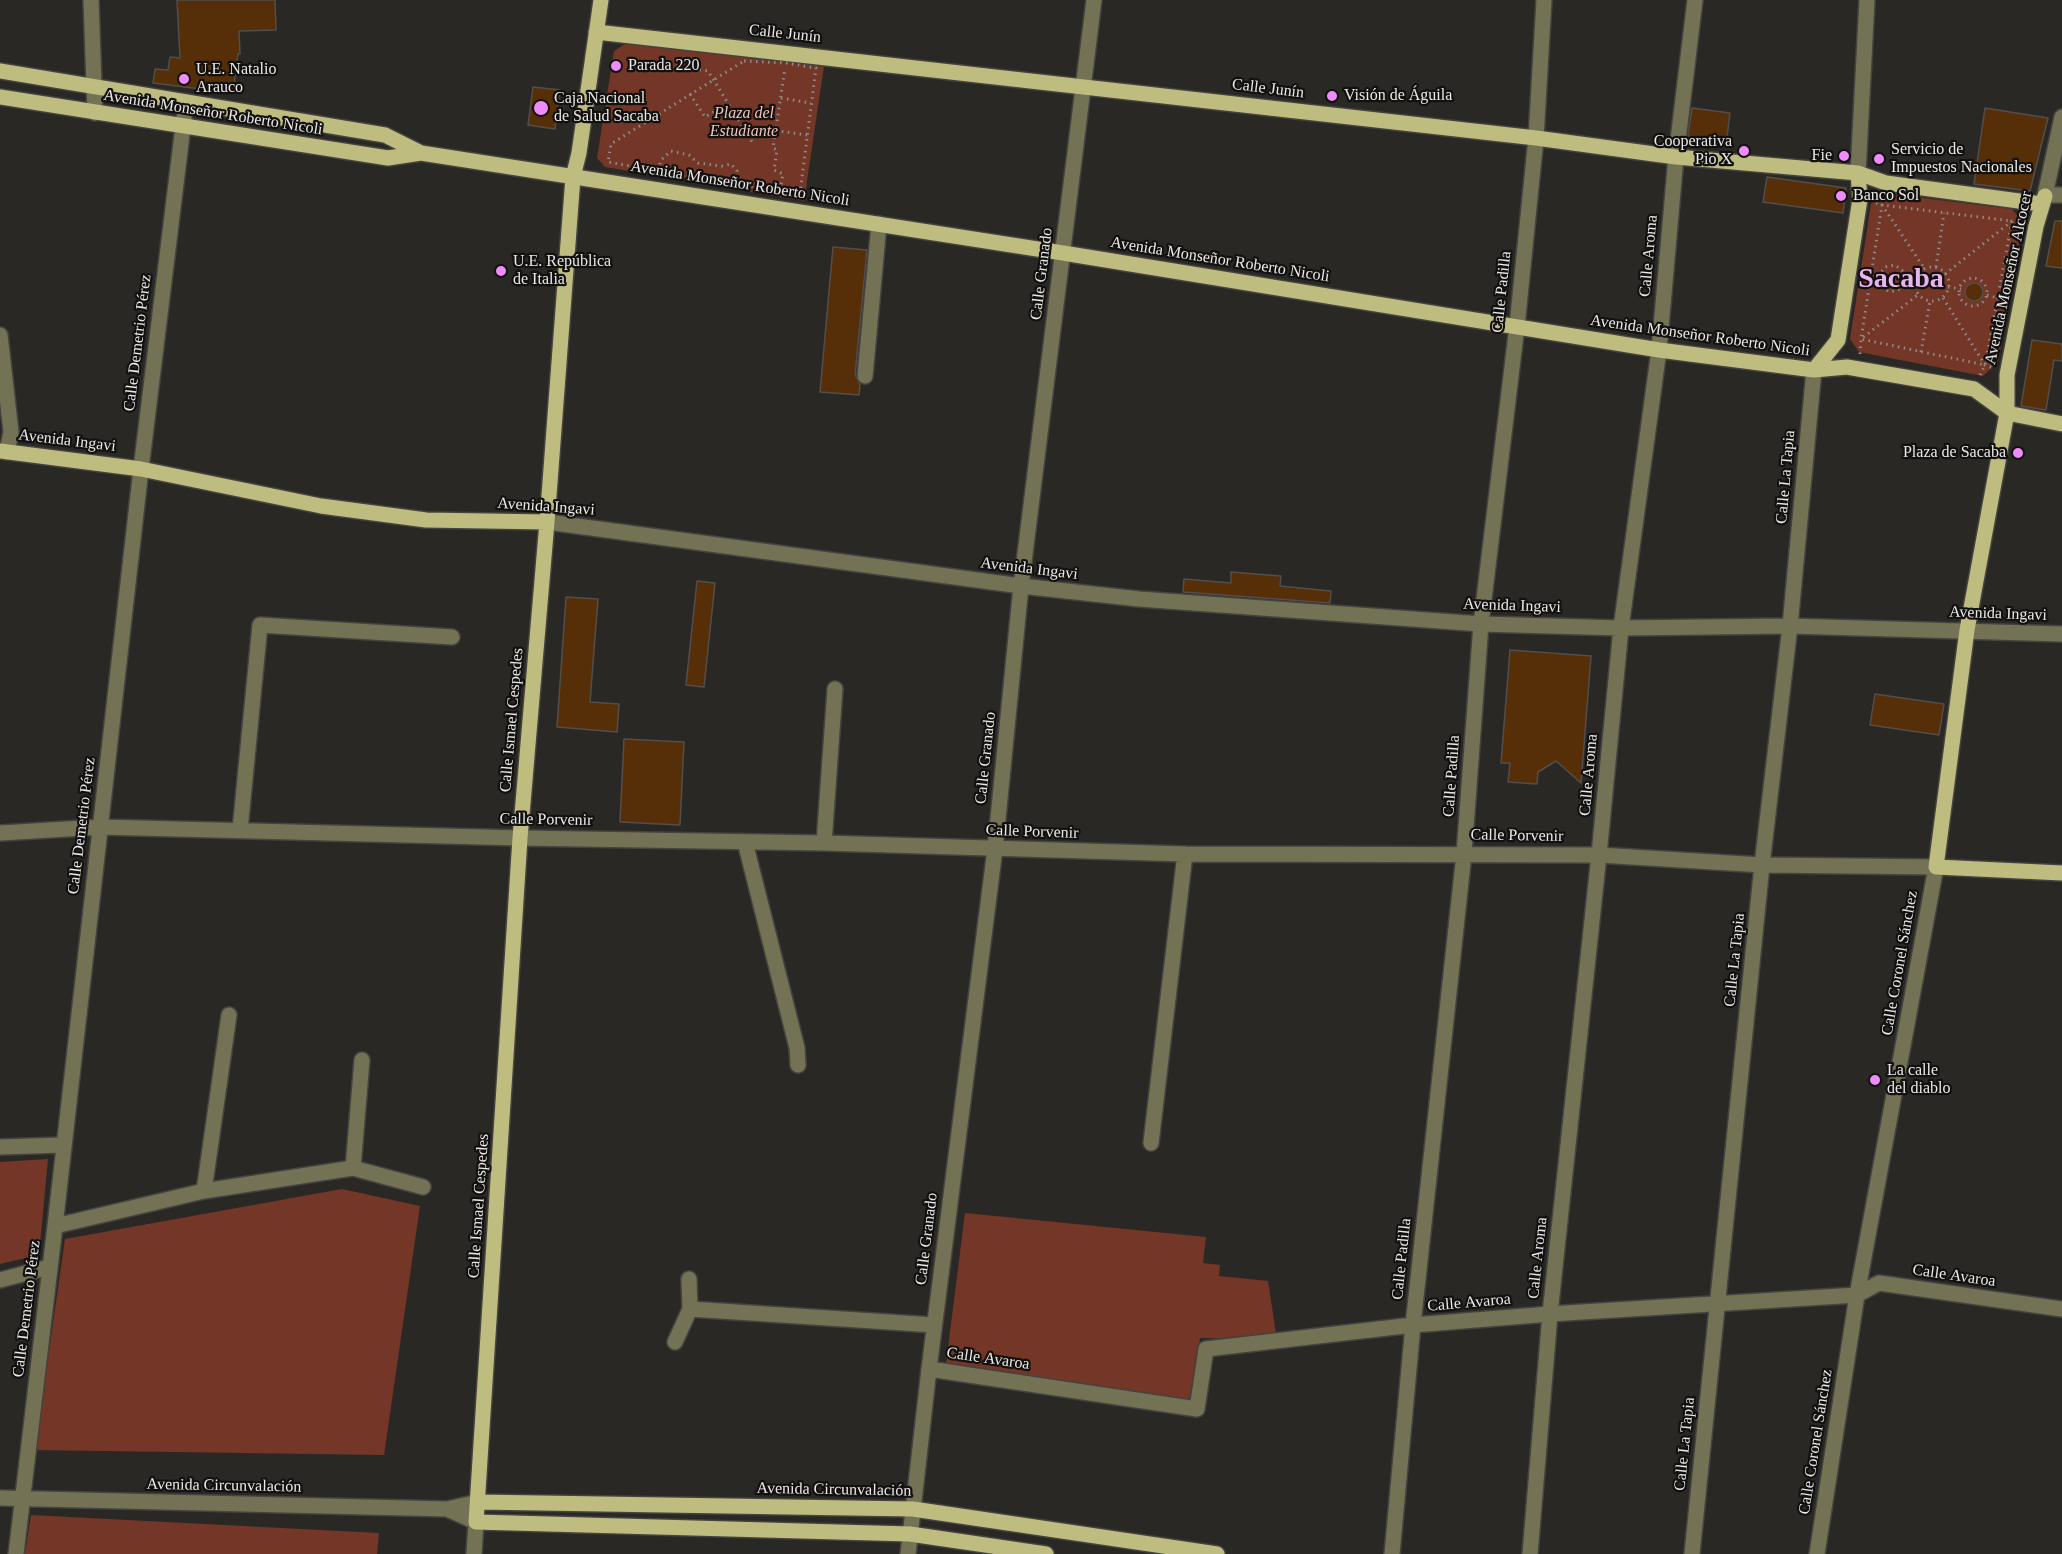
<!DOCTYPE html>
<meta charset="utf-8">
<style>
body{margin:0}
canvas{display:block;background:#2a2824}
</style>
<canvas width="2062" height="1554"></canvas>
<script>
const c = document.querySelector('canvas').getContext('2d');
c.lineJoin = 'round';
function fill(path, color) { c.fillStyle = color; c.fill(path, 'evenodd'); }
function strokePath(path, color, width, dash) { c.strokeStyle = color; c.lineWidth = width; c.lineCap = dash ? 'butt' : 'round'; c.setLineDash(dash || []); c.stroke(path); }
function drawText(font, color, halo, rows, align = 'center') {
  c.font = font + ' "Times New Roman",serif'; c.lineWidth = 4.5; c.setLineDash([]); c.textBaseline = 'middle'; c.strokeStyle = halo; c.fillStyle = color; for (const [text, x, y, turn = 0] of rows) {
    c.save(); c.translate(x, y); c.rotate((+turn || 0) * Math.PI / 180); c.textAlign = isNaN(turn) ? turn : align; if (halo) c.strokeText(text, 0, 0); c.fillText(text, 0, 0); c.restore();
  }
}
const green = new Path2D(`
 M628 42 824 66 804 201 605 167 597 158 614 51Z
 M1882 193 2012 209 2023 223 1998 362 1983 376 1859 352 1850 339 1871 204Z
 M48 1159 39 1255 0 1264V1162Z
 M342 1189 420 1206 384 1455 35 1450 65 1239Z
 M965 1213 1206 1237 1203 1263 1220 1265 1219 1276 1268 1281 1277 1340 1200 1338 1189 1401 951 1367 946 1364Z
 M31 1515 379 1533 377 1554H25Z`);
const building = new Path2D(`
 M177 0H275L276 30 239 31 240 54H238L233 93 153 83 155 69 168 70 170 57 180 58Z
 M533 87 560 90 555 129 528 125Z
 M1692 108 1730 113 1726 145 1693 141 1688 135Z
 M1985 108 2048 118 2030 191 1974 184Z
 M1767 177 1846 188 1843 213 1763 202Z
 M2055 221H2062V268L2046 266Z
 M833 247 867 250 855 375 860 384 859 395 820 392Z
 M1965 292a9 9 0 1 1 18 0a9 9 0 1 1-18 0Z
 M2032 340 2062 344V361L2054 360 2046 410 2021 406Z
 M1231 572 1281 576 1280 586 1331 591 1330 603 1183 592 1184 579 1231 583Z
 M697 581 715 583 704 687 686 685Z
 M566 597 598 599 590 702 619 704 617 732 557 727Z
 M1510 650 1591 656 1581 783 1556 761 1538 772 1537 784 1508 782 1510 763H1501Z
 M1875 694 1944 704 1939 735 1870 725Z
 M624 739 684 742 680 825 620 822Z`);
const path = new Path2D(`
 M744 61 786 63 816 68 800 193 696 178 608 162 611 144Z
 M664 64 708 71 754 145
 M690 94 705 117 728 104
 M781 98 811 103
 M764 129 807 135
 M658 170 661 160 671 151 689 155 698 163 722 166 731 164 737 171 733 184
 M780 190 783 174 774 170 777 150 773 148 785 68
 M1876 203 1882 205 1924 268
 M1936 267 1944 213
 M1915 284a17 17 0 1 1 34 0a17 17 0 1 1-34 0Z
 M1945 274 2012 221 2020 222
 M1878 276 1881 287 1890 292 1901 289 1906 280
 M1878 276 1885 267 1895 265 1903 271 1906 280
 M1959 292a14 14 0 1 1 28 0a14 14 0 1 1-28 0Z
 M1948 287 1961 289
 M1987 295 1998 298
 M1943 298 1985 365 1993 368
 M1921 352 1930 301
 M1860 354 1861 339 1919 294
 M1980 375 1985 365 2012 221 1882 205 1861 339 1985 365`);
const minor = new Path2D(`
 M91 0 95 113
 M2062 117 2045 195H2062
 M1858 173 1867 0
 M0 335 11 432 7 452
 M865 376 879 224
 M547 522 1021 586 1139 599 1481 624 1621 628 1790 626 2062 634
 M240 830 260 625 452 637
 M0 833 100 827 520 838 824 843 1185 854 1599 855 1762 865 1936 867 1857 1295 1817 1554
 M745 842 797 1048 798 1065
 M824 843 835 689
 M1151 1143 1185 854
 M0 1147 63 1145
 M353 1168 362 1060
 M204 1191 229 1015
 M55 1226 204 1191 353 1168 423 1187
 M0 1280 49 1267
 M690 1309 934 1325
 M675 1342 690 1309 689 1279
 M929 1369 1197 1409 1206 1349 1413 1325 1550 1314 1857 1295 1879 1283 2062 1309
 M0 1498 447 1509
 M16 1554 55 1226 141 469 186 102
 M474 1554 476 1522 447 1509 478 1502
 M908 1554 929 1369 995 849 1021 586 1094 0
 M1392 1554 1413 1325 1464 854 1481 624 1517 326 1536 138 1544 0
 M1530 1554 1550 1314 1599 855 1621 628 1659 350 1676 157 1695 0
 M1692 1554 1762 865 1790 626 1814 370`);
const major = new Path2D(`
 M601 0 579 153 573 177 547 522 520 838 476 1522 910 1534 1046 1554
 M596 32 1536 138 1676 157 1858 173 1886 183 2041 204
 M0 71 385 135 421 153 1063 253 1659 350 1814 370 1847 367 1974 389 2007 413 2062 424
 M0 97 388 158 421 153
 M2045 196 2036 226 2007 375V413L1967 630 1936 867 2062 873
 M1814 370 1838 340 1860 199 1858 173
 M0 451 141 469 321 506 426 520 547 522
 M478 1502 913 1509 1217 1554`);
const markers = [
 [616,66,6,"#ed8cfa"],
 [184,79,6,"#ed8cfa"],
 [1332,96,6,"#ed8cfa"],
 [541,108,8,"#ed8cfa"],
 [1744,151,6,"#ed8cfa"],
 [1844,156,6,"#ed8cfa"],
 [1879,159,6,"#ed8cfa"],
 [1841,196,6,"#ed8cfa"],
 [501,271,6,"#ed8cfa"],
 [2018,453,6,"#ed8cfa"],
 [1875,1080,6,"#ed8cfa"]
];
const streetNames = [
 ["Calle Junín",785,34,6],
 ["Calle Junín",1268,89,7],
 ["Avenida Monseñor Roberto Nicoli",213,113,9],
 ["Avenida Monseñor Roberto Nicoli",740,184,9],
 ["Calle Aroma",1649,256,-85],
 ["Avenida Monseñor Roberto Nicoli",1220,260,9],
 ["Calle Granado",1042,274,-83],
 ["Avenida Monseñor Alcocer",2009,278,-78],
 ["Calle Padilla",1502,292,-84],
 ["Avenida Monseñor Roberto Nicoli",1700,336,8],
 ["Calle Demetrio Pérez",138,343,-83],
 ["Avenida Ingavi",67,441,7],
 ["Calle La Tapia",1786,477,-85],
 ["Avenida Ingavi",546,507,4],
 ["Avenida Ingavi",1029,569,7],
 ["Avenida Ingavi",1512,606,2],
 ["Avenida Ingavi",1998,614,2],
 ["Calle Ismael Cespedes",512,720,-85],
 ["Calle Granado",986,758,-84],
 ["Calle Aroma",1589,775,-85],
 ["Calle Padilla",1452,776,-86],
 ["Calle Porvenir",546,820,1],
 ["Calle Demetrio Pérez",82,826,-83],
 ["Calle Porvenir",1032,832,2],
 ["Calle Porvenir",1517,836,1],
 ["Calle La Tapia",1735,960,-84],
 ["Calle Coronel Sánchez",1900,963,-80],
 ["Calle Ismael Cespedes",479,1206,-86],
 ["Calle Granado",927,1239,-83],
 ["Calle Aroma",1538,1258,-84],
 ["Calle Padilla",1402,1259,-84],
 ["Calle Avaroa",1954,1276,8],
 ["Calle Avaroa",1469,1303,-5],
 ["Calle Demetrio Pérez",27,1309,-83],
 ["Calle Avaroa",988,1359,8],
 ["Calle Coronel Sánchez",1816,1442,-81],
 ["Calle La Tapia",1685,1444,-84],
 ["Avenida Circunvalación",224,1486,1],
 ["Avenida Circunvalación",834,1490,1]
];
const poiNames = [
 ["Parada 220",628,66],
 ["U.E. Natalio",196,70],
 ["Arauco",196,88],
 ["Visión de Águila",1344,96],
 ["Caja Nacional",554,99],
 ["de Salud Sacaba",554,117],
 ["Cooperativa",1732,142,"right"],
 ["Pio X",1732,160,"right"],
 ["Servicio de",1891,150],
 ["Impuestos Nacionales",1891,168],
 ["Fie",1832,156,"right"],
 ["Banco Sol",1853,196],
 ["U.E. República",513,262],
 ["de Italia",513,280],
 ["Plaza de Sacaba",2006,453,"right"],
 ["La calle",1887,1071],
 ["del diablo",1887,1089]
];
const parkNames = [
 ["Plaza del",744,114],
 ["Estudiante",744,132]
];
const townNames = [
 ["Sacaba",1901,280]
];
fill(green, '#733627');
fill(building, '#562e07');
strokePath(building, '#534e4b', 1.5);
strokePath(minor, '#45433f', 18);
strokePath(major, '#45433f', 18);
strokePath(path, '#8f8d8a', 3, [1.5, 4.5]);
strokePath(minor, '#737255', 15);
strokePath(major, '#bebd7f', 15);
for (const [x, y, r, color] of markers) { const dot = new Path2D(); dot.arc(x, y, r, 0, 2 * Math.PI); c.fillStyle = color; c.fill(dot); strokePath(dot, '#12110f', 2); }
drawText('16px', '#ebe9e7', '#12110f', streetNames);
drawText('16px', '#ebe9e7', '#12110f', poiNames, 'left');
drawText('italic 16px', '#f1c7bc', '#12110f', parkNames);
drawText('bold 28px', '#e8b3ef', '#12110f', townNames);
</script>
